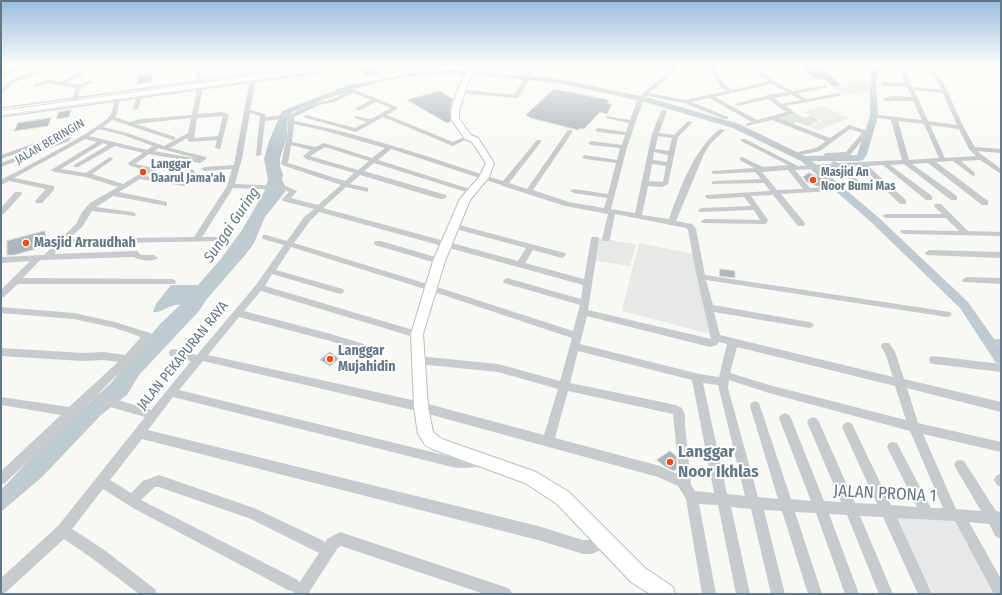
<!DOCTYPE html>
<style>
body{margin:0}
#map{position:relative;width:1002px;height:595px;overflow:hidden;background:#f8f8f4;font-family:"Fira Sans Condensed",sans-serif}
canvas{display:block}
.frame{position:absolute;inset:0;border:2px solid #637888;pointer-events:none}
</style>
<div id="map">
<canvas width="1002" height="595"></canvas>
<div class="frame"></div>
</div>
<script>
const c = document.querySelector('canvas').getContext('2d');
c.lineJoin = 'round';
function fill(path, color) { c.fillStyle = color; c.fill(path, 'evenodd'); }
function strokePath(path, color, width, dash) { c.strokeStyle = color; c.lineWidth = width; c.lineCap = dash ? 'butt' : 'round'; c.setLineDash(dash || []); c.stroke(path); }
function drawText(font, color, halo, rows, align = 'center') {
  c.font = font + ' "Fira Sans Condensed",sans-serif'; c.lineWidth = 4; c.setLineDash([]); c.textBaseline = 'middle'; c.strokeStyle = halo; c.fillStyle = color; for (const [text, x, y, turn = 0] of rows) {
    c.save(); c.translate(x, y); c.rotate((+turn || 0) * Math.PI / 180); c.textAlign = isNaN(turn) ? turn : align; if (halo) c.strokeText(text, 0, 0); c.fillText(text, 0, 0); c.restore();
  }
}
const built = new Path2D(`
 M200 65H259L261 72 202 80Z
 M842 81H867L879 92 843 94 832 86 845 84Z
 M822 106 850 118 817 130 809 126 823 121 803 112Z
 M596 238 636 244 630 266 592 260Z
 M639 243 694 254 714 335 622 311Z
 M894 516 958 518 998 594H933Z`);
const green = new Path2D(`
 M793 112 805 118 811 116 819 120 808 126 797 122 791 124 775 118Z`);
const water = new Path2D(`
 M451 70 487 73V75C462 74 436 73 411 76 370 82 330 97 292 112L288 116 287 137 280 158V166L283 175 282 180 286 187 285 192 265 217 254 243 245 255 207 299 199 311 139 375 127 395 102 414 42 477 1 512V490L45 443 110 384 160 324 180 305C170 303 164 313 153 312L156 304 171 285H198L220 260 242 230 264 192 268 180 264 159 269 141 282 111 349 85 383 80 408 73Z`);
const stream = new Path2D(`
 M374 66V69L383 81
 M1 108 317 65
 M1 117 375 65`);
const river = new Path2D(`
 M873 65H879L876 83 878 116 867 154 863 160 860 161H812L879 218 968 302 1001 349V364L996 363 960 308 871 222 801 161 733 128 645 102 558 83 471 75 468 73 471 71 558 79 650 98 739 124 805 156 857 155 870 116V83Z`);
const building = new Path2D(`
 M799 65H818L842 86H832L826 80 815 79Z
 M366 69H373L378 74 367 77 360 70Z
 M152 73 151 82 137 84 138 75Z
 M554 89 609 100 607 103 612 104 607 114 600 112 584 129 580 128 578 130 531 118 526 115Z
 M440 91 453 99 450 111 451 121 447 123 407 100Z
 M71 110 69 117 56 119 59 112Z
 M51 118 48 126 14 131 18 123Z
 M809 173 827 180 820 186H817L807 182 803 177Z
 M45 231 46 246 14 255H7V241Z
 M720 269 735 271V278L720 276Z
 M330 352 339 359 330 366 320 360Z
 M670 451 676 456 677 469 674 471 664 466 657 460Z`);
const minor = new Path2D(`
 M1 65H3V66L1 67Z
 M22 65H30L1 77V73Z
 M51 65H59L13 83 1 95V90L9 81Z
 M121 65H126L125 69H121Z
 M197 65H201V85L203 86 198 114 222 112 229 114 220 149 215 148 217 140 190 142 188 141 187 138 170 148 206 157V159L200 163 149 154 135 164 154 168V170L145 176 183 182 185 181 190 170 192 169 195 171 191 182 184 186 140 179 119 192 167 202V206L113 196 96 207 132 212 136 214 135 216 92 211 82 227 69 239 194 237 227 186 232 169 204 171 201 169 204 167 234 165 250 79 253 77 256 79 250 110 265 114 266 117 290 114 315 103 330 100 351 90H355L397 107V109L387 115 453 142 466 136 471 137 453 146 383 117 356 132 303 117 306 115 355 128 367 122 355 118V116L371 119 391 108 376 102 360 110H356V108L371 100 353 93 334 102 319 105 294 117V121C365 134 434 159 503 181L537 140H541V142L509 183 527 189 568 130H572L573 131 533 190 569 202 604 208 607 198 574 193 570 191 574 189 608 194 616 163 585 159 582 157 585 155 617 160 620 148 591 145 588 143 591 141 622 145 625 135 598 132 595 130 598 128 626 132 629 123 606 118V116L630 120 637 101 643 93 672 69V65H677L676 71 649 93 685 100 727 91 721 87 708 65H713L725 85 732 90 768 81 746 65H752L774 81 792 91 827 85V87L797 94 807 99 838 93 841 95 840 96 786 106 793 111V113L778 118 830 138 849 125 868 131V133L850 155 826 157 823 155 826 153 846 152 862 133 850 129 820 151 800 155 798 154V152L816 148 826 141 772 120 746 126V124L752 122 709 98 691 102 728 117V119H724L684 103 647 96 643 101 627 147 611 209 635 213 652 134 661 111 666 110 667 111 659 133 674 135 688 121 693 122 678 137 668 184 662 187 648 186 642 215 669 219C680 188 694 149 720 129L725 130 711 143 704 154 676 221 692 224 696 229 705 275 950 312 952 314 950 316 947 317 706 280 713 305 809 322 812 323 814 325 812 327 809 328 714 312 720 335 893 377 885 353 881 346 883 343H889L895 352 904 379 1001 402V412L907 388 918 423 1001 442V452L923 434 956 509 981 511 954 465 956 461 960 460 964 461 996 511 1001 512V539L996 537 989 524 969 522 1001 579V594H994L955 521 897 518 932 594H918L883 517 860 516 893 594H879L847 515 829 514 859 594H845L816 513 795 512 822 594H808L782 511 764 510 785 594H771L751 509 731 507 750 594H736L718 505 699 504 716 594H702L686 499 678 486 658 477 421 412 203 361 179 390 452 457C462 458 474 454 483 457L485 461 483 465C474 468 462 469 452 467L173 397 148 430 538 526 583 540H591L605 535 610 537 612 542 610 547 591 554H583L538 540 142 439 110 480 131 493 143 481 159 475 254 508 324 541 325 543 327 539 340 532 505 587 510 589 512 594H484L341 546 337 549 308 594H293L294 592 288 590 133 508 103 489 72 529 103 549 155 589 157 594H139L93 559 64 539 6 592 1 594V578L58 526 145 417 114 408 92 400 5 483 1 485V471L61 415 1 405V397L69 407 118 362 104 360 83 361 1 356V348L83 353 104 352 125 355 141 337 115 328 74 319 1 313V307L74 313 115 322 150 333 152 335 138 354 98 394 151 410 191 361 170 356 169 353 170 350 174 349 197 355 256 285 284 245 263 239 262 237 263 235H266L287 241 304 217 314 209 283 201 282 199 289 192 285 190 233 188 202 237H222L223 239 222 241 64 244 54 254 137 251 141 255H154L158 258C153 262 139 261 134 257L40 260 23 278 172 279 175 280 176 282 175 284H18L4 297 1 298V290L30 261 1 263V257L44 255 76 224 82 212 90 203 118 187 86 177 54 172 51 170 97 142 85 139 14 178 54 186V190L42 203H36L35 201 46 189 9 181 1 185V180C18 171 105 127 111 114 114 109 113 101 115 96L120 97 117 114 115 117 130 122 141 119 192 115 198 85 196 84ZM771 84 787 92 768 95 735 104 738 106 768 99 786 112 757 120 715 97ZM791 95 801 100 782 104 774 98ZM250 113 260 116 256 156 261 155 265 121 288 118V131L281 164 282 165 341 185 318 205 291 198 297 191 286 186 235 184 242 158ZM223 116 218 136 194 138 197 118ZM191 118 188 133 164 146 127 133 103 127 112 120 173 140 175 139V137L136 124ZM294 124 322 130 385 148 372 158 324 143 315 147 292 142ZM99 129 123 135 153 146 147 150 89 136ZM658 136 672 138 669 151 655 149ZM103 143 108 145 74 165V167H78L115 146 143 153 128 163 130 166 146 170 123 184 92 174 112 160 113 159 110 157 86 173 61 169ZM291 145 311 150 303 156 306 159 354 173 345 181 288 163ZM325 147 369 161 358 170 310 156ZM159 148 162 149 199 159 154 151ZM391 149 501 185 502 186 506 187 565 206 608 214 602 239 603 241H609L610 239 615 214 686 228 688 230 695 268 711 339 588 310 599 239 598 237H592L591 239 584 279 525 263 533 250 562 258 566 255 565 253 455 224 451 226 452 228 526 248 518 261 323 208 346 187 368 192V188L350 184 360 175 440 199H443L447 197 446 195 364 171 374 163 469 193H475L476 191 378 160ZM654 152 668 155 667 162 653 160ZM652 164 666 166 663 182 649 181ZM319 212 583 285 581 299 507 278 503 281 504 283 580 305 573 331 434 286 294 243 310 221ZM291 247 428 290 572 338 560 381 498 364 418 356 414 357 413 360 414 363 418 364 498 372 558 389 544 435 421 402 208 355 239 317 330 341 373 355 377 354 378 351 377 348 331 334 244 311 261 291 417 338 420 336 422 334 420 332 265 286 272 274 340 294 343 293 344 291 343 289 276 270ZM587 316 710 347 717 345 719 342 727 344 719 377 699 374 580 344ZM737 347 895 386 906 420 769 385 730 373ZM578 351 692 380 714 493 695 491 691 485 685 425V415L682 408 676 405 570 383ZM729 380 769 393 910 431 943 508H931L897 443 893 442 889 443 887 447 917 507 891 505 852 424 848 422 844 424 842 427 877 504 855 503 819 422 817 419 813 417 809 419 807 422 841 502 824 501 791 418 789 415 785 413 781 415 779 418 811 501 791 499 759 403 755 401 751 403 750 406 778 499 758 497 728 388ZM703 383 718 385 745 496 727 494ZM568 391 673 414 679 475 660 466 555 438ZM155 487H159L251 519 319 553 299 583 298 580 141 500Z
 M532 65H537L518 98 468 94 465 92 468 90 514 95Z
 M612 65H617L615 72 612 74 609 72Z
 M928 65C946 81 949 96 959 117 963 127 969 137 975 147L1001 149V153L977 151 1001 169V174L980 160 961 161 975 173V175L973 176 953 161 936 162 988 201V205H982L928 163 912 164 957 196V200H951L904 164 890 165 932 196V200H926L883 165 868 166 906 200V204H900L861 166 843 167 863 185 865 186 861 188 835 168 795 170 810 188 831 187 835 189 831 191 781 194 804 222 805 224 804 226H798L773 195 751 196 768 220 766 224 702 223 701 221 705 219 760 220 754 210 699 212 698 210 702 208 751 206 744 197 709 199 705 197 706 195 770 191 764 183 712 184V182L714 181 761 179 755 172 714 174 712 173V171L754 168 740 160V158L742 157 763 167 788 165 741 141V139H745L798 166 831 164 832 162 834 161 839 163 902 160 891 120 876 117 879 115 922 120 913 101H885L882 99 892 96 912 97 907 87 883 86 880 84 883 82 905 83 900 69 905 67ZM906 69H925L934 76 942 90 912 87 905 70ZM914 90 943 93 957 125 928 121ZM898 121 924 124 939 158 909 160ZM930 125 959 129 969 149 976 156 945 158ZM788 170 803 189 777 190 762 172Z
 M76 70 84 74 65 83 78 85 91 80 94 82 81 88 76 102 71 101 76 88 49 83 36 87 33 85 49 79 59 82 77 74 73 72Z
 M140 92 143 94 138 109 133 110 137 94Z
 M55 136H68L71 138 69 141 1 167V163L62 140H56L1 159V155Z
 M15 192H21L22 194 4 214H1V208Z
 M935 204H941L968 231 1001 232V236L904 234 900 232 901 230 959 231 946 218H886L882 216 886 214H942L934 206Z
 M375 241H381L442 259 443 261 442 263H436L375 245 374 243Z
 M929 250 1001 252V258L926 255 925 253Z
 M966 277 1001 278V284L963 282 962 280Z
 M996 339H1001V347L993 346 991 343 993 340Z
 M934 356 1001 364V372L934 364 930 363 929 360 930 357Z
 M1000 474 1001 475V487L997 485 994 480 996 476Z`);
const major = new Path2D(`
 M343 65H366L314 73 311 71 314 69Z
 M469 65H476L467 86 459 111V119L471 135 478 138 494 163 489 177 470 200 445 261 423 334 428 407 433 432 442 439 536 472 569 492 645 568 673 587 675 594H650L631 582 557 504 525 483 432 449 425 445 418 434 414 407 411 334 433 261 460 199 480 176 486 163 472 142 465 139 451 119V111L459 86Z`);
const highway = new Path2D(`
 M331 65H353L350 67 1 115V111Z`);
const markers = [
 [143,172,4,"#f54c17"],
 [813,180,4,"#f54c17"],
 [26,243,4,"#f54c17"],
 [330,359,4,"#f54c17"],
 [670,462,4,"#f54c17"]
];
const farStreetnames = [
 ["JALAN BERINGIN",50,142,-30]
];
const farPoinames = [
 ["Langgar",151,165],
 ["Daarul Jama'ah",151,179],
 ["Masjid An",821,173],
 ["Noor Bumi Mas",821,187]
];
const poiNames = [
 ["Masjid Arraudhah",34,243],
 ["Langgar",338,351],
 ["Mujahidin",338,367]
];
const streetNames = [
 ["JALAN PEKAPURAN RAYA",183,356,-51]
];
const waterNames = [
 ["Sungai Guring",232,225,-56]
];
const nearPoinames = [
 ["Langgar",678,452],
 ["Noor Ikhlas",678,472]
];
const nearStreetnames = [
 ["JALAN PRONA 1",885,494,3]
];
fill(built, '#e8e9e7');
fill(green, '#d9e0d5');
fill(water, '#c0cbd1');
strokePath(stream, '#c0cbd1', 1.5);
fill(river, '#c0cbd1');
fill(building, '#acb6bc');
strokePath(building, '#d9d9d7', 1);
strokePath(major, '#babec2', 2);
strokePath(highway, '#b9bdc0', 1);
fill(minor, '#c7cbce');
fill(major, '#fff');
fill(highway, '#fff');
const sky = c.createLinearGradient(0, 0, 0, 149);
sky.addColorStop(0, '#98bddf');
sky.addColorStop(0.44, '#fcfcfa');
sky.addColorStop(1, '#fcfcfa00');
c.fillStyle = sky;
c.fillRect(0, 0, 1002, 149);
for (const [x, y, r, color] of markers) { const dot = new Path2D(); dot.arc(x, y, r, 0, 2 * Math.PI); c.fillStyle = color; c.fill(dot); strokePath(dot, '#fff', 1.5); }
drawText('12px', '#637888', '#fff', farStreetnames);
drawText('bold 12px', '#637888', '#fff', farPoinames, 'left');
drawText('bold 14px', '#637888', '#fff', poiNames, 'left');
drawText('14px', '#637888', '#fff', streetNames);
drawText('italic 15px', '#5f7a84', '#fff', waterNames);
drawText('bold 17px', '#637888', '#fff', nearPoinames, 'left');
drawText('17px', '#637888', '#fff', nearStreetnames);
</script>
